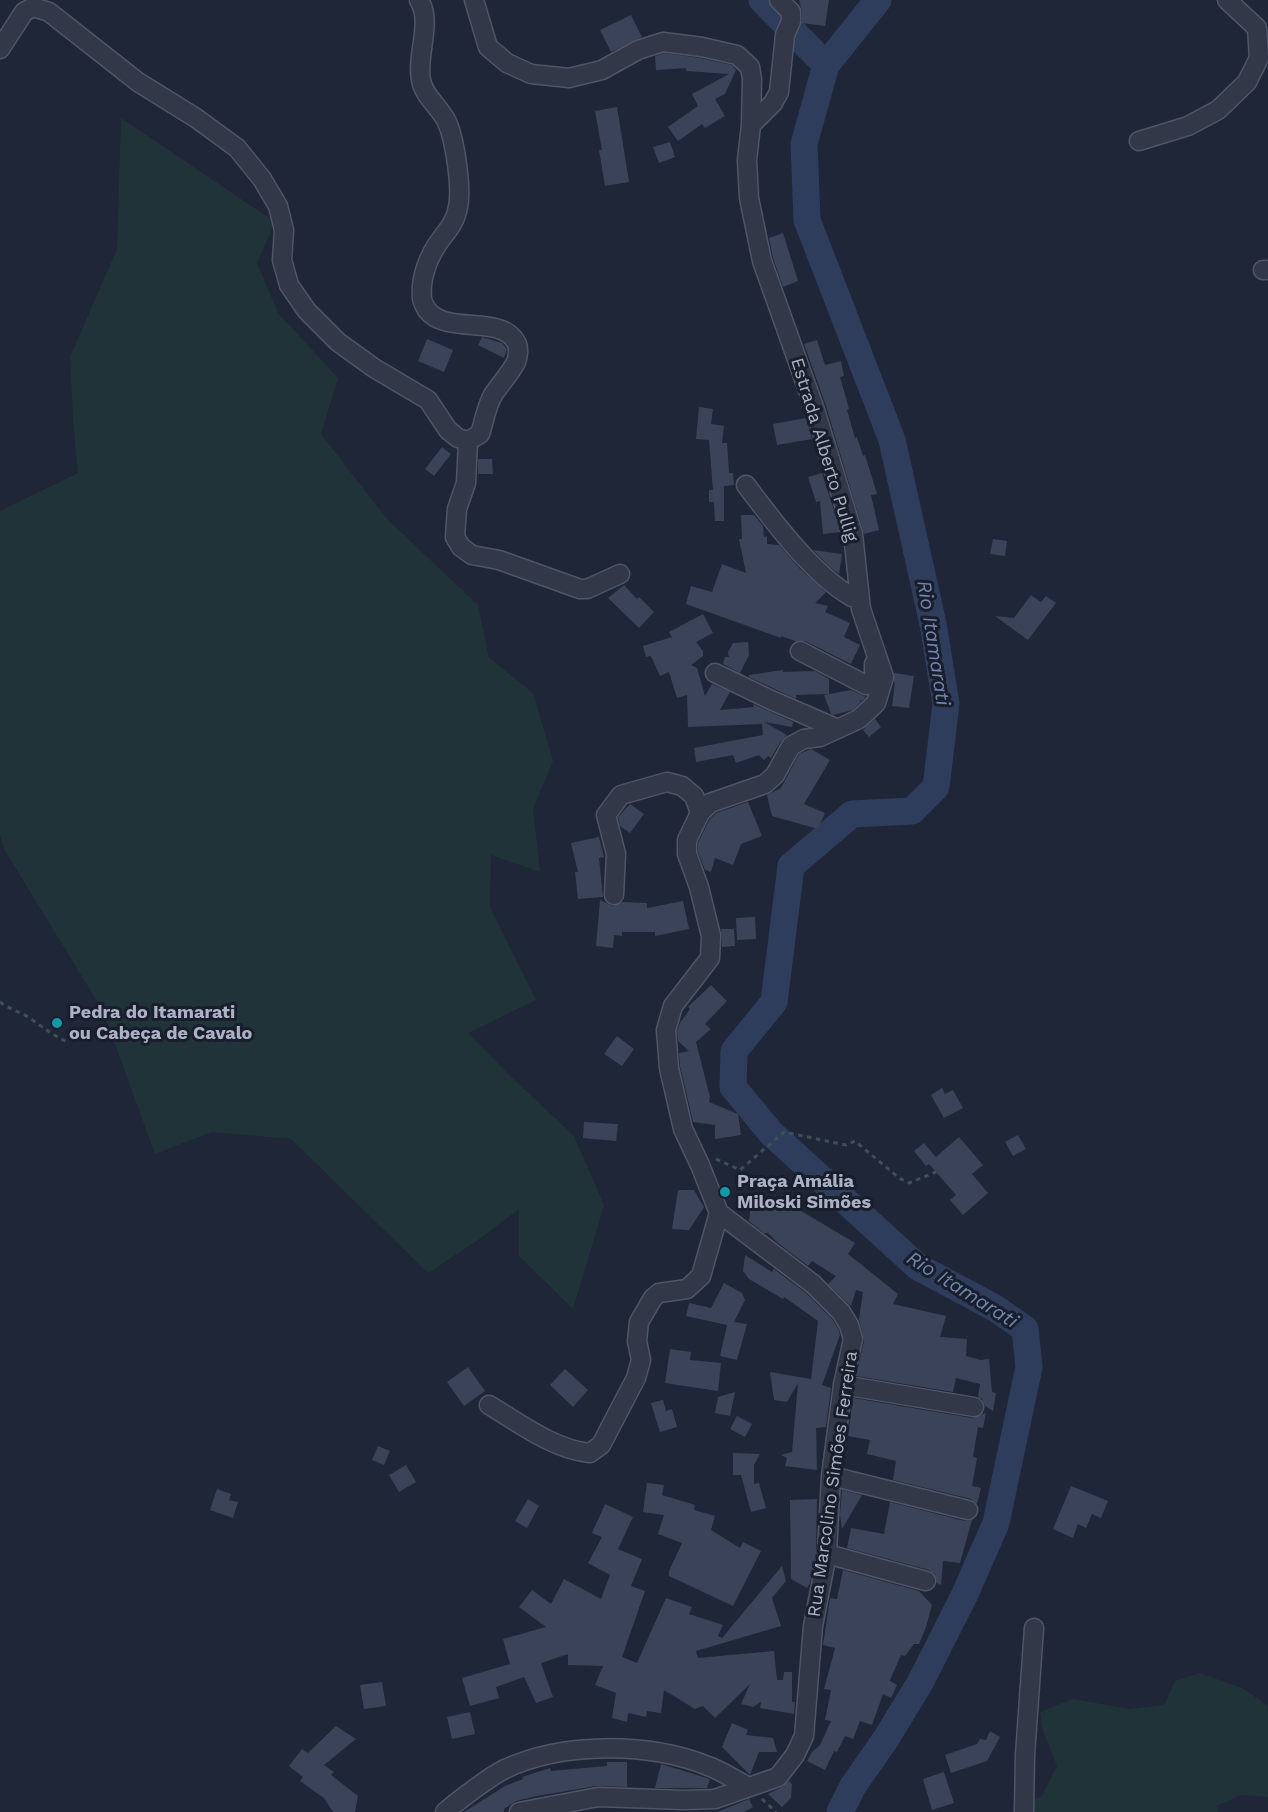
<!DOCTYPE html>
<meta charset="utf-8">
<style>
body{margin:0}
canvas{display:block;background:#1e2637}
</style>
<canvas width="1268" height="1812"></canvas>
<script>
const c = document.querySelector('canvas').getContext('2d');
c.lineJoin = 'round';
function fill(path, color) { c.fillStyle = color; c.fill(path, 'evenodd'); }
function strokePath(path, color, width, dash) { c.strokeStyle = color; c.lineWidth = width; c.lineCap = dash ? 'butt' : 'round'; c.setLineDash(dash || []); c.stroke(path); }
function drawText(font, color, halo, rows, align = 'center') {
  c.font = font + ' "Work Sans",sans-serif'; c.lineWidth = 6; c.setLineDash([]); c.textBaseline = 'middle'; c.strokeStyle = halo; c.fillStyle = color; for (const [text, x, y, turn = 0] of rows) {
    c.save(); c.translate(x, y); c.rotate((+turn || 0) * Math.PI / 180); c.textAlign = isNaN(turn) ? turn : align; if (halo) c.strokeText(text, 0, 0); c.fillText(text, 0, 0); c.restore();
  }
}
const green = new Path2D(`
 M121 118 275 222 257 263 278 313 338 378 321 434 387 519 478 605 489 658 533 693 553 761 533 809 540 872 491 855 490 907 536 1000 468 1033 507 1073 574 1136 604 1205 573 1309 519 1256V1209L478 1240 428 1273 291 1139 212 1132 155 1154 103 1011 4 849 0 835V511L78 473 73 419 70 357 117 249Z
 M1200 1673 1244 1689 1268 1706V1797L1242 1795 1216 1806 1219 1812H1034L1032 1800 1042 1796 1057 1766 1042 1728 1040 1712 1073 1699 1129 1709 1164 1705 1175 1681Z`);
const river = new Path2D(`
 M762 0 826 65
 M840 1812 853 1786 887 1737 921 1681 965 1594 996 1523 1029 1367 1025 1329 995 1308 918 1267 771 1133 733 1087 734 1051 774 1002 791 866 852 814 912 811 936 787 946 704 933 624 892 440 807 220 804 144 826 65 878 0`);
const building = new Path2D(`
 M799 0H829L825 26 802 23V12Z
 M631 15 642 37 611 52 600 30Z
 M664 53 700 58 732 65 736 70 725 94 715 99 725 116 705 128 702 124 678 141 668 127 698 106 692 94 729 74 686 71V68L656 70 655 56Z
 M617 107 629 182 605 186 599 150H602L595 111Z
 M670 142 675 157 659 163 653 147Z
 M783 233 798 281 783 287 773 258 769 238Z
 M482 337 502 343 507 349 504 358 478 345Z
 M427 339 453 350 444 372 418 361Z
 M817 340 825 365 841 361 844 376 840 377 849 409 847 410 855 438 857 437 863 456 865 455 877 494 871 495 879 530 864 534 826 406 804 344Z
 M699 407 713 409 711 424 724 426 722 443H727L729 473H733L734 485 724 486V521H715L714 502H709V490H713L709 440 696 439Z
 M806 418 812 439 777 445 773 424Z
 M442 447 451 454 434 476 425 469Z
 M478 459H492L493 474H478Z
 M822 473 841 532 823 534 820 501 816 502 808 477Z
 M741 515H754L763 526 764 537 767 536V544L779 545 800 569 826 592 815 603 828 606 825 612 850 623 844 637 860 645 851 664 805 641H795L781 636V638L686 604 691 586 712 592 722 564 746 573 739 539H742Z
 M993 539 1007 541 1005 556 990 554Z
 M813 550 842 554 839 574 830 567Z
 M624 585 637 599 639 597 654 612 639 628 608 598Z
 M1031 595 1041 602 1046 596 1056 603 1028 640 995 616 1014 618Z
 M703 614 713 633 696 642 703 651V656L691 665 697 668 705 696 712 684 730 692 720 710 754 707 753 704 793 722 792 727 764 722 787 735 781 741 771 758 768 756 764 760 759 755 736 763 733 755 696 762 694 748 763 735 762 724 688 727 687 695 677 698 669 672 660 676 651 656 646 657 643 646 672 637 669 632Z
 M748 642 749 655 740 673 723 664 725 657H729L728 652 733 643Z
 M783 670V672L815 671 829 679V694L796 695V699L749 677V675Z
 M894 673 914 676 909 708 892 706 895 682 894 683Z
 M851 690 866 697 862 701 859 700 861 702 853 710 833 715 831 714 824 695Z
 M875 719 881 727 869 737 863 730Z
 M811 749 830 760 804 804 825 813 818 829 772 816 767 795 781 788 799 754Z
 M748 802 762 836 741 844 733 865 715 858 711 872 705 870 698 852V843L709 820 716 813Z
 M630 804 644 814 630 833 620 826 618 817Z
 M599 837 604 857 599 858 603 897 578 899 575 872H578L571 843Z
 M600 900 613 906 623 902 647 903V908L683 901 689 929 655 936V932H622V936L614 935 613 948 596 946Z
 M755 917 756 939 737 940 736 918Z
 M721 929H734L735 946 722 947Z
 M711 985 727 1001 705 1024 711 1029 696 1042 710 1097 709 1102 738 1114 741 1135 715 1139V1125L693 1122 680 1066 679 1053 689 1051 678 1041 677 1031 680 1023 690 1009 688 1007Z
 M617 1036 634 1049 622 1066 604 1054Z
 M942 1088 945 1094 953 1090 963 1108 944 1118 931 1095Z
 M584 1122 618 1124 616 1141 583 1138Z
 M1018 1135 1026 1149 1013 1156 1005 1142Z
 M959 1137 983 1165 972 1174 988 1193 963 1215 950 1200 956 1195 929 1164 926 1166 914 1151 924 1143 936 1157Z
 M678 1190H694L704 1207 689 1230 672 1229Z
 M774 1202 796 1208 855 1243 848 1254 898 1294 893 1304 946 1316 940 1337 967 1339 966 1356 980 1360 989 1359 992 1392 996 1393 993 1411 985 1406 982 1399 978 1397 980 1384 956 1378 953 1392 856 1376 864 1341 859 1319 863 1292 856 1290 851 1306 828 1284 836 1276 812 1261 808 1266 778 1243 768 1233H764L749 1221 751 1203Z
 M745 1255 772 1272 774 1269 806 1293 832 1319 839 1330 840 1335 822 1385 831 1388 826 1427 816 1428 817 1470 785 1466 787 1458 781 1455 792 1452 798 1383 787 1402 774 1400 770 1372 811 1379 818 1321 784 1297 783 1299 749 1279 743 1271Z
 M724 1283 742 1293 745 1300 734 1322 747 1324 737 1360 720 1356 727 1325 686 1316 689 1303 711 1308Z
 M670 1349 691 1352 690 1360 721 1363 718 1391 665 1383Z
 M468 1367 485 1391 464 1406 447 1382Z
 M565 1369 588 1390 573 1407 550 1385Z
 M735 1392 730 1416 715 1413 718 1397Z
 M853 1398 972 1418 986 1413 983 1428 978 1427 973 1457 977 1458 972 1486 981 1488 977 1504 971 1499 893 1480 896 1461 867 1454 870 1440 848 1436Z
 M663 1400 666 1411 672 1409 677 1427 660 1432 651 1403Z
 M737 1416 752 1424 745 1437 730 1429Z
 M378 1446 390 1451 384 1465 372 1460Z
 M733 1453 760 1454 754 1465V1484L759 1483 766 1508 751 1512 741 1475H733Z
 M406 1465 416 1482 399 1492 389 1475Z
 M647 1483 664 1485 662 1495 695 1505 694 1510 715 1516 711 1530 740 1548 743 1542 761 1551 733 1606 669 1576V1571L682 1543 658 1534 664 1515 643 1512Z
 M1071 1486 1108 1501 1101 1518 1092 1514 1086 1528 1078 1524 1073 1538 1053 1529Z
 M217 1489 231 1494 229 1500 238 1502 233 1518 210 1510Z
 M842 1490 862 1495 842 1529 840 1515Z
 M528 1499 539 1506 527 1528 515 1521Z
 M817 1499 816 1553 810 1583 807 1588 791 1579 790 1500Z
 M890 1502 965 1521 972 1520 960 1563 943 1561 941 1585 937 1583 934 1574 929 1570 847 1548 851 1528 884 1534Z
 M605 1504 633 1517 618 1549 642 1559 631 1586 645 1591 622 1657 637 1663 666 1598 692 1607 689 1614 723 1625 718 1636 722 1638 782 1566 786 1581 772 1598 781 1626 696 1651 698 1658 774 1651 777 1680H783L784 1672H792V1702H795L794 1714 760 1708 761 1702 753 1707 741 1704 750 1684 715 1718 703 1706 695 1709 664 1690 661 1713 647 1711 646 1717 628 1713 627 1722 612 1718 616 1693 595 1685 603 1666 568 1665V1654L541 1663 553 1697 536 1703 524 1677 496 1687 499 1698 470 1706 462 1678 510 1664 503 1639 546 1627 519 1607 532 1590 551 1604 564 1579 601 1599 610 1575 588 1563 602 1537 592 1533Z
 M843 1570 919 1591 932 1605 926 1627 919 1644H914L905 1656 901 1655 890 1680V1681L897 1685 891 1698 883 1694 872 1725 860 1721 853 1739 845 1736 837 1752 834 1751 825 1770 807 1761 812 1752 820 1745 831 1721 825 1720 831 1690 824 1689 835 1648 823 1645 830 1598 837 1599Z
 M382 1682 386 1706 364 1709 360 1685Z
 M470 1712 475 1734 452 1739 447 1717Z
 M732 1723 748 1730 746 1735 773 1738 777 1752H759L750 1775 722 1747Z
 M336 1726 356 1739 324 1765 334 1772 331 1775 358 1796 355 1812H333L324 1798 300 1781 303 1777 289 1766 302 1749 308 1753Z
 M990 1731 1000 1737 987 1761 951 1773 945 1755 977 1744 980 1739 986 1740Z
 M607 1762H627V1787L596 1786 537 1796 516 1801 504 1809V1812H464L505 1786 523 1779 522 1777 550 1768 551 1771 607 1766Z
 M661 1764 710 1779 707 1788H655Z
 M944 1772 954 1803 932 1810 923 1779Z
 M789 1781 792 1784 791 1798 782 1807 768 1794 782 1787Z
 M749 1799 753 1807 744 1812H717Z`);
const path = new Path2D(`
 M0 1002C9 1009 20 1012 30 1018 42 1027 53 1035 67 1042
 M716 1159 740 1170 784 1132 846 1145 855 1141 899 1178 909 1183 936 1172
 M762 1799 776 1812`);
const minor = new Path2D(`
 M474 0 488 47 507 63 531 74 569 78 602 70 638 50 663 42 702 47 737 55 750 67 752 79 751 125 747 160 749 198 762 261 815 410 853 534 861 609 884 677 876 703 859 719 820 737 804 739 791 746 775 775 765 784 710 803 700 813 687 840V854L699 887 711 936 710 958 673 1006 666 1030 669 1068 683 1129 700 1165 719 1213
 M0 49 24 12 33 7 49 12 138 82 196 118 237 148 262 179 278 206 284 230 282 260 289 285 307 311 338 342 374 368 428 400 448 430 458 438 468 441 480 434C484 422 486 407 493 395 500 384 510 374 516 362 518 357 519 349 517 344 503 313 447 336 427 310 425 306 422 302 422 298 420 277 429 255 441 239 449 229 456 220 458 207 462 188 455 140 447 122 440 107 424 97 421 80 416 55 433 22 419 0
 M751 125 773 103 779 92 785 35 791 21V12L779 0
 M1139 141 1188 126 1218 110 1247 82 1259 58 1257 28 1227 0
 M1263 270H1268
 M468 441 466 483 457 509 455 537 461 547 472 555 499 560 580 589H587L620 574
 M746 485C773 521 813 575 852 597
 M800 651 866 685 871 684 874 680V664
 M715 673 771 700 838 729
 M614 895 616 854 606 815 621 795 667 782 682 786 694 796 700 813
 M843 1385 974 1407
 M489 1405C521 1424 553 1449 590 1453L601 1445 636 1378 641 1360 637 1341 639 1322 653 1298 659 1293 687 1289 701 1276 719 1213
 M831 1476 968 1510
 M827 1554 926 1581
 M445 1812C459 1800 489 1777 505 1769 563 1742 648 1742 708 1766 722 1771 735 1780 749 1787
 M519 1812 598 1797 684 1800 715 1799 778 1777 795 1755 804 1736 813 1626 827 1554 831 1476 843 1385 853 1339 849 1325 841 1312 813 1284 719 1213
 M1024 1812 1025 1755 1034 1628`);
const markers = [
 [57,1023,6,"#0f9aa8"],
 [725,1192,6,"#0f9aa8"]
];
const streetNames = [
 ["Estrada Alberto Pullig",824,450,73],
 ["Rua Marcolino Simões Ferreira",833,1484,-82]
];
const poiNames = [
 ["Pedra do Itamarati",69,1013],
 ["ou Cabeça de Cavalo",69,1034],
 ["Praça Amália",737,1182],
 ["Miloski Simões",737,1203]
];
const waterNames = [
 ["Rio Itamarati",933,643,81],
 ["Rio Itamarati",962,1290,32]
];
fill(green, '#203338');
strokePath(river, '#2f3d5d', 27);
fill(building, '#3a4358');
strokePath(minor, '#4f5566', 21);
strokePath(path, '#3e5056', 3, [4.5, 4.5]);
strokePath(minor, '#323848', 18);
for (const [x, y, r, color] of markers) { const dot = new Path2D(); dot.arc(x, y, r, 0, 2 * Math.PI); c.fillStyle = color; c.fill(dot); strokePath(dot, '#181e2c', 2); }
drawText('18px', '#acb2c5', '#181e2c', streetNames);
drawText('bold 18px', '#acb2c5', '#181e2c', poiNames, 'left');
drawText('italic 20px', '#7285af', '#181e2c', waterNames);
</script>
